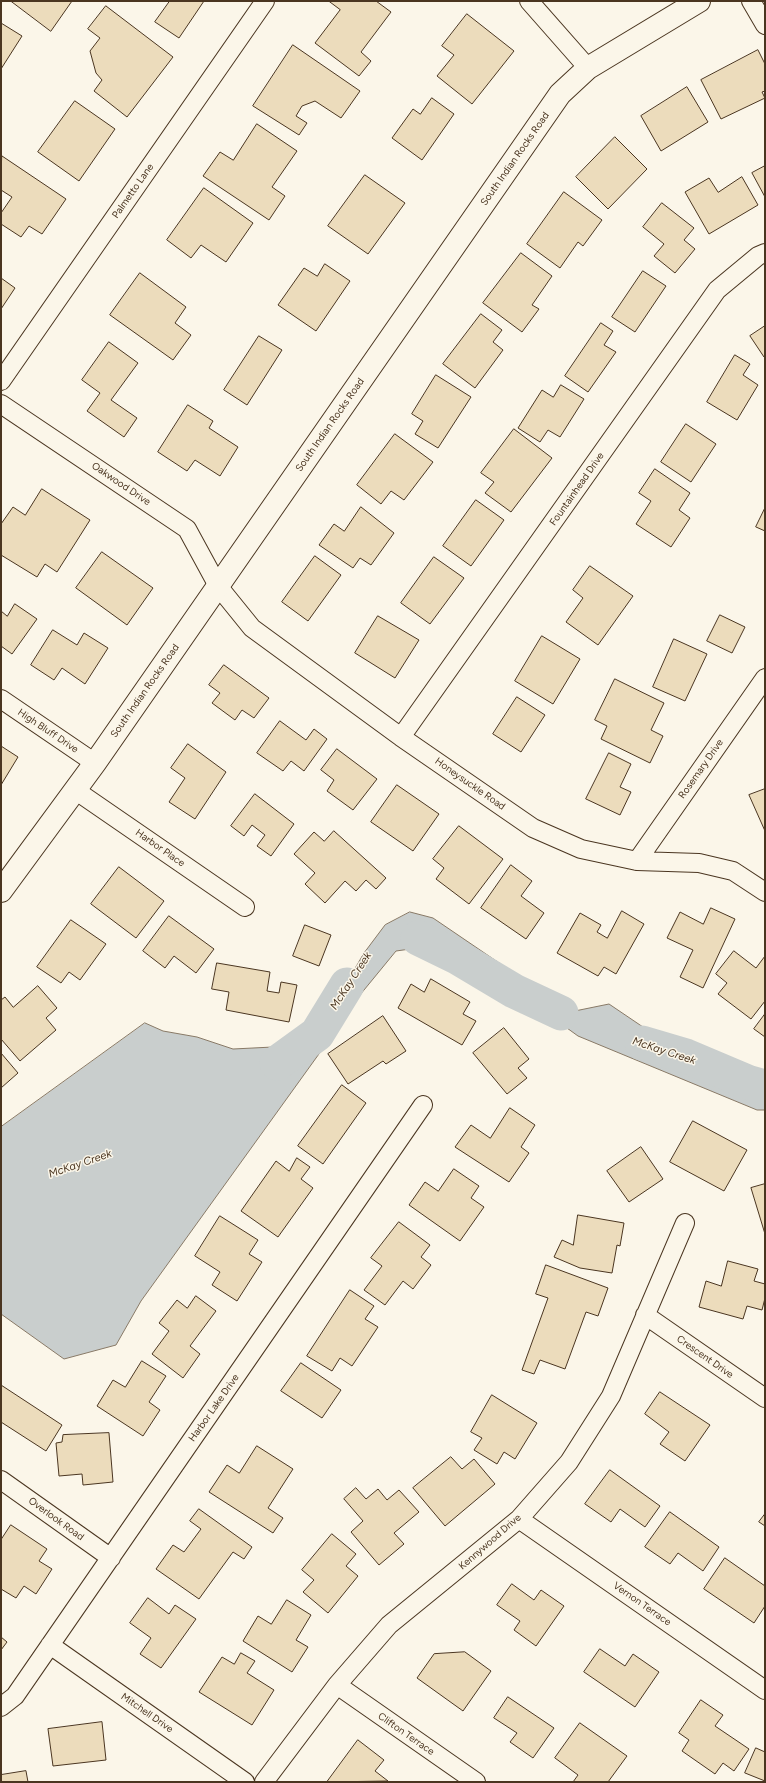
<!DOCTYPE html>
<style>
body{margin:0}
#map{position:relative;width:766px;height:1783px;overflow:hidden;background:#fbf6e9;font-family:Figtree,sans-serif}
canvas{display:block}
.frame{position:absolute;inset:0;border:2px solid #4a3520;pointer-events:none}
</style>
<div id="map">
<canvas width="766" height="1783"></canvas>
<div class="frame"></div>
</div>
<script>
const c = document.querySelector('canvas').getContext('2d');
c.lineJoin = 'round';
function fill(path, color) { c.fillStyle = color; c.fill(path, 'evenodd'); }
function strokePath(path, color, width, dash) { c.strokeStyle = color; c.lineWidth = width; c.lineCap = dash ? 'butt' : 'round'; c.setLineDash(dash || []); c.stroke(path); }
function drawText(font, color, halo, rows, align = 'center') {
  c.font = font + ' Figtree,sans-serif'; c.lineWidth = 3; c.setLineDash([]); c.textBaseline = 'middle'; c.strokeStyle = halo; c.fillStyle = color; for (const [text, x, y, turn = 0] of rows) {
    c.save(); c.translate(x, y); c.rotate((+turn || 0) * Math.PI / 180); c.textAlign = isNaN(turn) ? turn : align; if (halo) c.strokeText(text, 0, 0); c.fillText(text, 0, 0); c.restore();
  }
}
const water = new Path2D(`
 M410 912 433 918 533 986 565 1013 609 1004 708 1071 765 1074V1110H757L578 1036 491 973 432 946 396 951 355 1001 335 1032 322 1025 364 953 385 925Z
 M145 1023 163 1031 197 1037 233 1049 273 1047 304 1027 329 1040 141 1301 116 1345 64 1359 1 1314V1127Z`);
const river = new Path2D(`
 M418 938 457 957 514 991 561 1013
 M642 1043 686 1056 750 1083 765 1087
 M277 1063 317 1034 347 985`);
const building = new Path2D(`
 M11 1H72L51 31Z
 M170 1H204L179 38 155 22Z
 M329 1H376L391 12 361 52 371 61 359 76 315 43 340 10Z
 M106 6 173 57 127 117 94 91 102 80 96 73 90 51 100 38 88 29Z
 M467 14 514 51 472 104 437 76 454 55 442 46Z
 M1 23 22 36 1 69Z
 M293 45 360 91 341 118 315 101 302 106 296 116 307 123 299 135 253 106Z
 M758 50 765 64V91L762 92 765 98 721 119 701 80Z
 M687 87 708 122 661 151 641 116Z
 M432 98 454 114 422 160 392 138 413 109 420 114Z
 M75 101 115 129 79 181 38 152Z
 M257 124 297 151 272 187 285 196 269 220 203 176 220 152 233 160Z
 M615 137 647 169 608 209 576 177Z
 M2 156 66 199 42 234 29 226 21 237 1 224V213L12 197 1 190Z
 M765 166V197L752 173Z
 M365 175 405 203 368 254 328 226Z
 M742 177 758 205 709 234 685 192 709 178 718 192Z
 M204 188 253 223 226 262 201 245 191 258 167 240Z
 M564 192 602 220 583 246 578 242 560 268 527 244Z
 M662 203 694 228 684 240 695 249 675 273 654 256 664 244 643 227Z
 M521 253 552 276 532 305 539 309 522 332 483 303Z
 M325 264 350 281 316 331 278 305 304 268 317 276Z
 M643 271 666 286 635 332 612 317Z
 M140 273 186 307 175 323 191 335 173 360 110 315Z
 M1 278 15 288 1 309Z
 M481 314 502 330 493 342 503 350 475 388 443 364Z
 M601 323 613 331 604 345 616 352 588 392 565 376Z
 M765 326V357H764L750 336Z
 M259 336 282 350 247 405 224 390Z
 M109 342 138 363 111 400 137 418 124 437 87 411 100 393 82 380Z
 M735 355 750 364 743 375 758 385 737 420 707 402Z
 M436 375 471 397 438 448 415 434 423 421 412 414Z
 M561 385 584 399 560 437 548 430 540 442 518 428 542 390 553 397Z
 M188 405 213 421 209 428 238 447 220 476 195 460 187 471 158 452Z
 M686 424 716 444 691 482 661 462Z
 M514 429 552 458 511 512 485 493 494 482 481 473Z
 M395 434 433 462 404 500 391 491 381 504 357 485Z
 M655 469 690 493 679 510 690 518 671 547 636 524 651 501 639 493Z
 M42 489 90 520 57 572 45 564 37 577 1 555V524L13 507 25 515Z
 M476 500 504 520 471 566 443 546Z
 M361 507 394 533 371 565 360 558 353 568 319 545 334 524 344 531Z
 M765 508V531L756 527Z
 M102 552 153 588 127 625 76 588Z
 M315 556 341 575 308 621 282 602Z
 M434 557 464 578 430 624 401 603Z
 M590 566 633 596 598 645 566 622 583 598 573 590Z
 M15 604 37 619 12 654 1 646V611L7 616Z
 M720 615 745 627 732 653 707 641Z
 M378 616 419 640 395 678 355 653Z
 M53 630 77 645 84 633 108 648 85 684 62 668 54 680 31 665Z
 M542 636 580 659 553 704 515 681Z
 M674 639 707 654 685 701 653 687Z
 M224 665 269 698 254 718 242 710 235 720 212 703 220 693 209 685Z
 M615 679 664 703 651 730 663 736 650 763 601 739 607 726 595 720Z
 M517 697 545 715 521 752 493 734Z
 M280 721 306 740 314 729 327 739 304 771 291 761 283 771 257 753Z
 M188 744 226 772 195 819 169 802 185 778 171 768Z
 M1 746 18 757 1 785Z
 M337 749 377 779 353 810 327 791 334 780 321 770Z
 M609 753 631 764 620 787 631 792 620 815 586 799Z
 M397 785 439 814 413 851 371 822Z
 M765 789V831L749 795Z
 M255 794 294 824 271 856 257 846 265 835 252 825 244 836 231 826Z
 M459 826 503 859 469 904 436 879 444 868 433 859Z
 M334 831 386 878 376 889 366 880 356 891 345 881 325 903 305 884 315 873 294 854 314 832 324 841Z
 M511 865 532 881 521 896 544 913 526 939 481 908Z
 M119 867 164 901 136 938 91 904Z
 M711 908 735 919 703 988 680 977 693 950 667 938 680 912 703 924Z
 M622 911 644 924 616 974 604 967 598 976 557 953 580 913 601 925 597 932 607 938Z
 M169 916 214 949 196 973 174 956 165 968 143 951Z
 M71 920 106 944 80 980 69 972 61 983 37 967Z
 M305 925 331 935 319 966 293 956Z
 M734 951 756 968 765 956V1001L751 1019 718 994 727 983 716 974Z
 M217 963 270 972 267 991 279 993 281 982 297 985 289 1022 226 1010 229 992 212 989Z
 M431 979 470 1002 463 1014 476 1021 462 1045 398 1008 411 984 424 992Z
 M38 986 57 1008 46 1018 56 1030 20 1061 1 1039V1000L5 997 13 1007Z
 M765 1014V1037L754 1029Z
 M383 1016 406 1051 386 1064 383 1061 348 1084 328 1054Z
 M504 1028 529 1059 518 1068 527 1078 507 1094 473 1053Z
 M1 1053 18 1073 1 1088Z
 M342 1085 366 1103 323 1164 298 1146Z
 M510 1108 535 1125 521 1147 529 1153 509 1182 455 1147 471 1125 490 1138Z
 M693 1121 747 1150 724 1191 670 1162Z
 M641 1147 663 1179 629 1202 607 1171Z
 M297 1158 310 1167 301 1179 313 1188 278 1237 241 1211 276 1161 289 1171Z
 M454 1169 479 1186 471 1198 484 1207 460 1241 409 1205 425 1182 438 1191Z
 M765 1184V1234L751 1188Z
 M578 1215 624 1223 620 1246 617 1245 612 1273 580 1268 554 1257 562 1240 573 1245Z
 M220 1216 258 1240 249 1254 262 1262 237 1301 212 1285 220 1272 195 1256Z
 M399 1222 430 1245 421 1257 431 1265 413 1289 403 1281 385 1305 364 1290 382 1266 371 1258Z
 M728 1261 758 1269 754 1281 765 1284V1298L762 1310 747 1306 743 1319 699 1307 706 1281 721 1286Z
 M546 1265 608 1288 598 1316 586 1312 565 1369 540 1360 534 1374 522 1370 548 1298 536 1294Z
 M350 1290 374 1306 365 1319 378 1327 352 1366 340 1358 332 1371 307 1356Z
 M196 1296 216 1311 190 1346 200 1354 183 1378 152 1354 169 1331 159 1323 177 1300 187 1308Z
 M142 1361 166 1376 149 1402 160 1410 143 1436 97 1406 113 1380 125 1387Z
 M301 1363 341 1390 322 1418 281 1391Z
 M1 1385 62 1425 46 1451 1 1422Z
 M660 1392 710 1425 685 1461 660 1444 669 1432 645 1414Z
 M492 1395 537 1423 515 1459 504 1452 497 1464 474 1450 482 1438 471 1432Z
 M109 1433 113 1482 83 1485 82 1474 59 1476 56 1443 62 1442 63 1435Z
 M257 1446 293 1469 268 1508 283 1518 273 1533 209 1492 227 1465 239 1473Z
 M451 1457 462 1469 474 1459 495 1484 445 1526 413 1488Z
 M610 1470 660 1506 645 1527 620 1509 611 1522 585 1504Z
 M356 1488 366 1499 378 1489 387 1500 399 1490 419 1512 394 1533 404 1544 379 1565 351 1532 363 1521 344 1499Z
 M199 1509 252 1547 244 1559 233 1552 199 1599 156 1569 173 1545 184 1552 201 1529 190 1521Z
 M670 1512 719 1547 703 1571 678 1553 670 1564 645 1547Z
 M765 1514V1526L759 1522Z
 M11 1525 47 1549 39 1561 52 1569 36 1594 24 1586 16 1598 1 1589V1540Z
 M332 1534 356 1554 346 1566 358 1576 328 1613 303 1592 314 1580 302 1570Z
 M725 1558 765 1586V1606L754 1623 704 1589Z
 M512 1584 534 1600 541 1590 564 1606 536 1646 514 1630 520 1621 497 1605Z
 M148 1598 169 1614 175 1605 196 1619 161 1668 140 1654 151 1638 130 1623Z
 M287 1600 311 1615 296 1640 308 1647 292 1672 243 1641 258 1616 271 1624Z
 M1 1637 7 1642 1 1650Z
 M600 1649 625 1666 633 1654 659 1672 635 1707 584 1672Z
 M465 1652 491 1671 463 1711 417 1678 434 1654Z
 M241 1653 255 1661 247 1673 274 1690 252 1725 199 1692 222 1657 234 1664Z
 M508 1697 554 1728 533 1758 510 1742 517 1733 494 1718Z
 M701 1700 723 1715 715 1726 749 1749 734 1771 723 1763 715 1774 682 1751 689 1740 679 1733Z
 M102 1722 106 1760 53 1766 48 1729Z
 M580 1723 627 1756 608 1782H573L578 1775 555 1758Z
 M358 1740 384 1760 375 1771 388 1781 327 1782Z
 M756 1748 765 1752V1781L745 1773Z
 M26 1771 28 1782H1V1775Z`);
const street = new Path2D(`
 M529 1 588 68
 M751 1 765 25
 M1 381 265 1
 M1 404 187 529 218 586 252 628 401 737 533 828 581 849 637 861 699 863 733 871 765 892
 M1 699 95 763
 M401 737 717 290 758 256 765 253
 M75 790 245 907
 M637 861 765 678
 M645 1315 765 1398
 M1 1480 111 1558
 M519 1519 765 1690
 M50 1645 245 1782
 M337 1685 476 1782
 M1 1707 15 1696 423 1105
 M264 1782 337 1685 389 1625 519 1519 569 1462 611 1396 685 1223`);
const secondary = new Path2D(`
 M1 891 95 763 560 94 588 68 699 1`);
const streetNames = [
 ["South Indian Rocks Road",515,159,-55],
 ["Palmetto Lane",133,191,-55],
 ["South Indian Rocks Road",330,425,-55],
 ["Oakwood Drive",121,484,34],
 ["Fountainhead Drive",577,489,-55],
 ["South Indian Rocks Road",145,691,-55],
 ["High Bluff Drive",48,731,34],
 ["Rosemary Drive",701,769,-55],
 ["Honeysuckle Road",470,784,35],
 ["Harbor Place",160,848,35],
 ["Crescent Drive",705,1357,35],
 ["Harbor Lake Drive",214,1408,-55],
 ["Overlook Road",56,1519,36],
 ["Kennywood Drive",490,1542,-41],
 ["Vernon Terrace",642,1604,35],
 ["Mitchell Drive",147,1713,35],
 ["Clifton Terrace",406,1734,35]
];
const waterNames = [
 ["McKay Creek",351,981,-57],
 ["McKay Creek",664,1051,18],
 ["McKay Creek",80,1164,-19]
];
fill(water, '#c9cecd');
strokePath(water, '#887966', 1);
strokePath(river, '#c9cecd', 35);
fill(building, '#ecdcbc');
strokePath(building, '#4a3520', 1);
strokePath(street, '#4a3520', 20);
strokePath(secondary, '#4a3520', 24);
strokePath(street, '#fbf6e9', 18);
strokePath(secondary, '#fbf6e9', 22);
drawText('10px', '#4a3520', '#fbf6e9', streetNames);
drawText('italic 11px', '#4a3520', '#fbf6e9', waterNames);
</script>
